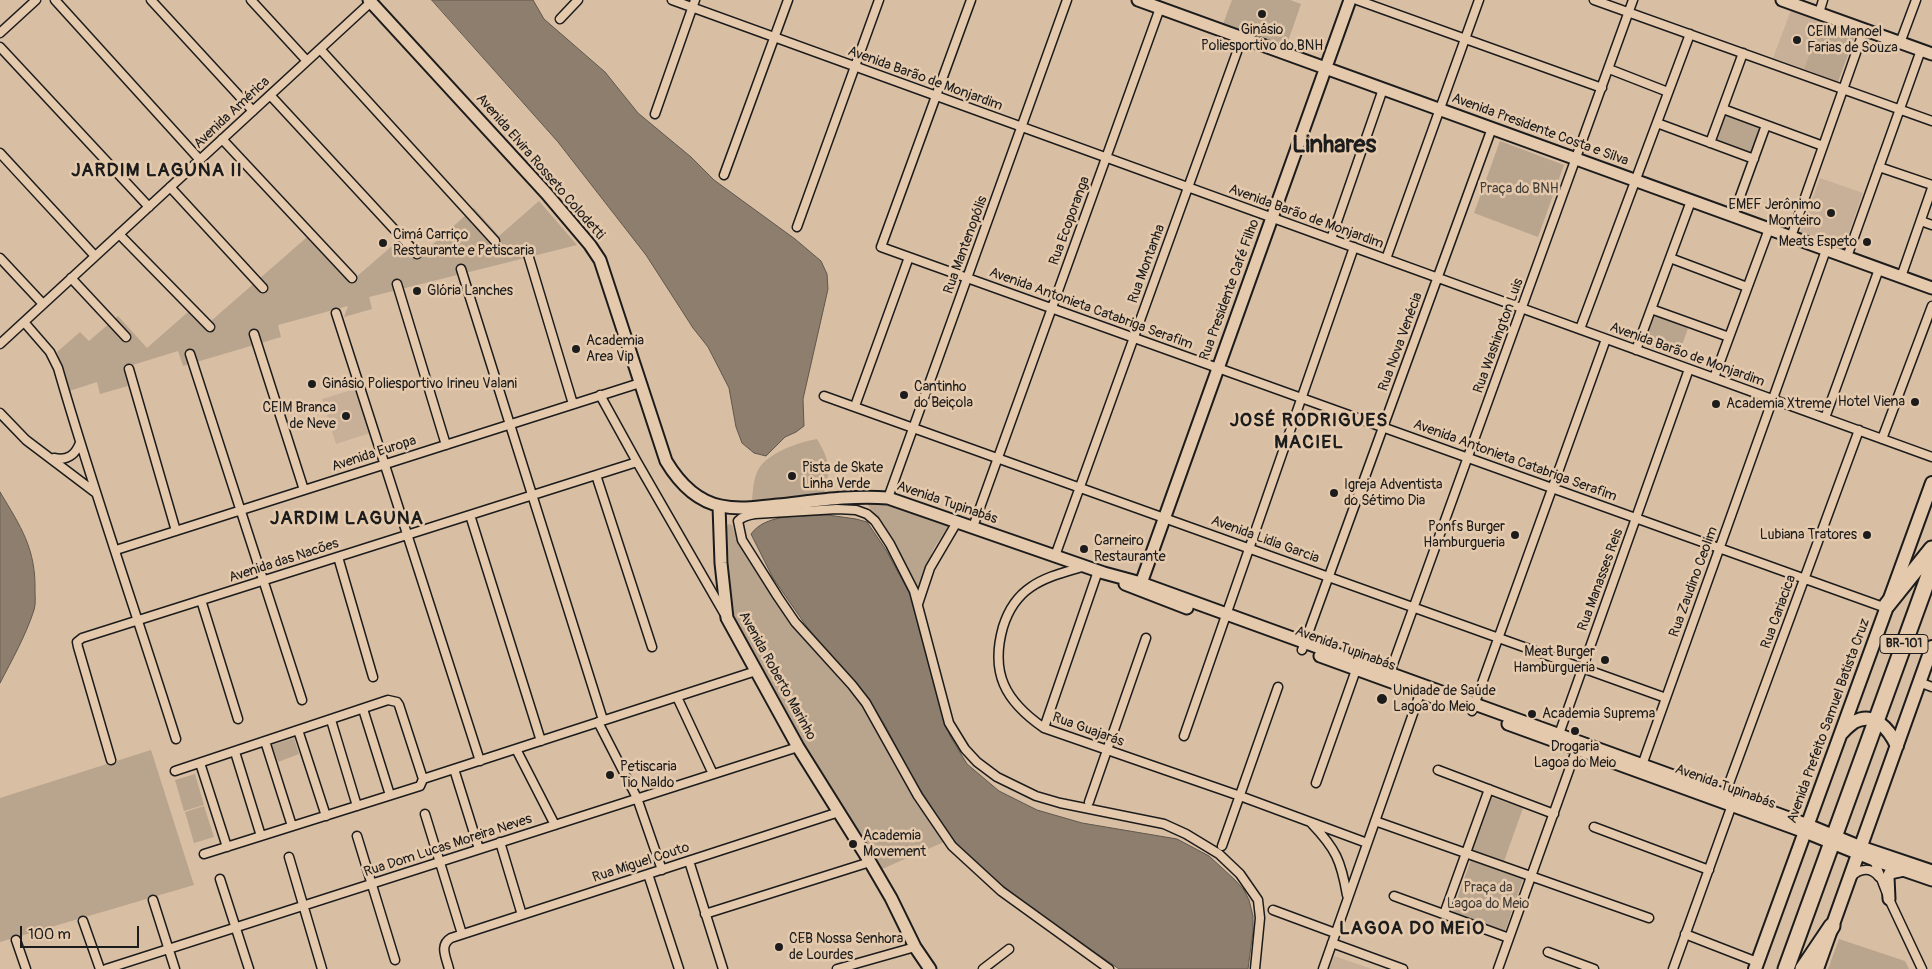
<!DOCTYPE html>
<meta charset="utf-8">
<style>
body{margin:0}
#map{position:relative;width:1932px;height:969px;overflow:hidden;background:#d8bea3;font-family:Pangolin,sans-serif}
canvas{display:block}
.scale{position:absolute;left:20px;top:926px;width:119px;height:22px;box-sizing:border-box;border:2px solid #1c1c1c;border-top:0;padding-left:6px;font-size:15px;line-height:18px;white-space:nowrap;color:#1c1c1c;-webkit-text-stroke:4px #e4c9ac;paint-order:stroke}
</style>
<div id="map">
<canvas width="1932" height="969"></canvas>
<div class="scale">100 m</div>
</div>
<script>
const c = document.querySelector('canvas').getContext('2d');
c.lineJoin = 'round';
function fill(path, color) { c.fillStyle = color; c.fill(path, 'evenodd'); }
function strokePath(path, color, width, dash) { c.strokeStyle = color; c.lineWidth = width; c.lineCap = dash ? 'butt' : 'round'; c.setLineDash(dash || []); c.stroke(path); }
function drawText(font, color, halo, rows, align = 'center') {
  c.font = font + ' Pangolin,sans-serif'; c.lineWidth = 5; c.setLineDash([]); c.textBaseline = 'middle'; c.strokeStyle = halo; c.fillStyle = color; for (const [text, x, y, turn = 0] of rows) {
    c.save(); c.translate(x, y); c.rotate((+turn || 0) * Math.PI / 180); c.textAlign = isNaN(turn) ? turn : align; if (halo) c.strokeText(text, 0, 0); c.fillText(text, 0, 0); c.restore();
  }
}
const built = new Path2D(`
 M1791 10 1821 21 1804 69 1773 58Z
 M1820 178 1863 193 1843 249 1800 233Z
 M355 389 370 433 336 444 322 399Z
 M1334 956 1372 969H1329Z`);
const green = new Path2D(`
 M1232 0H1290L1301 4 1286 47 1223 24Z
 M1821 21 1856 33 1838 82 1804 69Z
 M1725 114 1761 128 1752 153 1715 139Z
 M1500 141 1564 165 1538 237 1474 213Z
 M539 201 577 245 369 297 372 309 344 317 348 306 278 325 281 337 183 366 178 351 123 368 128 386 100 394 97 382 69 391 57 352 80 332 89 341 118 316 147 348 196 305 211 321 314 231 355 278 407 233 424 252 474 208 499 236Z
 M1654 315 1688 328 1678 357 1643 344Z
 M817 439C830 461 831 469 824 494L752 501C753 491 753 480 758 470 767 453 799 442 817 439Z
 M866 503 896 506 949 525 934 548 918 588 884 525Z
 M729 524 732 525 736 537 747 558 790 624 863 706 911 794 944 842 882 869 798 735 745 639 733 613 726 527Z
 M294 738 299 754 278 762 272 745Z
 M151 750 194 885 0 942V798Z
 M195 774 204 805 184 811 175 780Z
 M1491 797 1523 808 1503 864 1471 852Z
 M204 806 214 837 194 843 185 812Z
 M1471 860 1523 879 1505 931 1452 913Z
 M1839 939 1905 961 1909 969H1828Z`);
const water = new Path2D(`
 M432 0H533L544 19 605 72 638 113 691 157 714 180 795 239 821 261 827 274 828 289 803 399 804 426 796 432 785 437 766 456 754 453 742 443 736 427 729 388 708 347 693 328 646 255 558 142Z
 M0 492C21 527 36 549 35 591 35 597 36 604 34 610 26 635 12 660 0 683Z
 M828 515 856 519 867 522 886 550 912 598 950 736 967 764 999 791 1037 810 1082 823 1177 839 1209 856 1234 879 1244 890 1249 900 1253 916V931L1248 969H1119L1029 906 990 876 963 851 949 834 913 778 886 727 868 698 807 627 773 578 751 534C767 512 804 517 828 515Z`);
const street = new Path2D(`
 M55 0 200 160
 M151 0 253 111
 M251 0 307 61
 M672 0 1932 457
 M971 0 881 247 1886 608
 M1357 0 1602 88
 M1594 0 1932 121
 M1819 13 1823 0
 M560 19 578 0
 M0 33 36 0
 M1900 43 1916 0
 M0 47 149 207
 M320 49 495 241
 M1609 69 1668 92
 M270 95 417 254
 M1723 109 1823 146
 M655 114 695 0
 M1657 123 1754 159
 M222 139 352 278
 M1710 143 1743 53
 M0 153 95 256
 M1879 167 1932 185
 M724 175 788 0
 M170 187 263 288
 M1733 216 1766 125
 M1921 221 1932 225
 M797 227 879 0
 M119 234 210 327
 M1791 237 1864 30
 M1331 239 1383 89
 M527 251 573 404
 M1847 257 1921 50
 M0 258 43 304
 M1670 258 1747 287
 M1386 259 1479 0
 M461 269 603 720
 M1901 277 1932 188
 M71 278 126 337
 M397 284 446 445
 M1651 309 1729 337
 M336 313 480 761
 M24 322 50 352 58 368C94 493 137 615 176 739
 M1580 329 1690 34
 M254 334 304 490
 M0 344 371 2
 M1636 350 1691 201
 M190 354 302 700
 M129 369 176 531
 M1714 378 1769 229
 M600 395 637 462 724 613
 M824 396 1666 698
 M855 406 909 257
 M0 413 26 440 96 493
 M1825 418 1879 269
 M1882 439 1932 306
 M54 458C68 461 75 455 80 443
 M596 475 652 647
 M888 498 1067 0
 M470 515 541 741
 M973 527 1160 8
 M116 550 640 383
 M1055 556 1242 38
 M338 557 373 677
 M1085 566C1066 572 1047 576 1031 587 1016 597 1008 611 1003 627 990 673 1005 701 1044 728L1240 796 1367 843
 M201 600 238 719
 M918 604 930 568 957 522
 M1302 650 1492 128
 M1388 678 1633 0
 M1919 682 1932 687
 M677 697 713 774
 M363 709 390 795
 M1472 711 1606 339
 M331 720 357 806
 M598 722 637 798 662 870
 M1044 728 1098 571
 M298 730 326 816
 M1184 736 1354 247
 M1558 737 1689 369
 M265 741 292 826
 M516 749 555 825
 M235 752 261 836
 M111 760 78 647 77 642 82 638 637 462
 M200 763 227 847
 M1641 768 1826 250
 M454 769 479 849
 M1438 770 1554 814
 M175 771 388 700 397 702 399 705 423 779 420 786 204 854
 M423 779 756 671
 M1316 783 1357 667
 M1724 797 1859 430
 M1089 802 1146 638
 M425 814 462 934
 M1375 821 1649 918
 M1312 824C1336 849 1341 861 1347 895
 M1594 827 1709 870
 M357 836 395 960
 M500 842 522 915
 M1222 846 1278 687
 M289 857 322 969
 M1874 860 1889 899 1922 969
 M689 861 723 969
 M648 874 679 969
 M1851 877C1860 868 1871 867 1879 877
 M220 879 249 969
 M1394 896 1509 938
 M153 900 175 969
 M1273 910 1335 933
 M705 914 870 862
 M1444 914 1489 789
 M83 921 100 969
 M1685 934 1757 962
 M16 940 26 969
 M1332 943 1403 969
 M1548 952 1594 969
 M106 969 798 747
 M449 969C446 957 439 945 451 938L839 812
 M837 969 915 947
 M983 969 1009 949
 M1109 969 1001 891 952 846 918 796 866 703 852 685 795 622 778 597 742 540 738 521C743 516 748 515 755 514L837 509 856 510 867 514 875 521 890 544 914 591 949 723 965 749 977 762 997 777 1036 796 1060 803 1164 824 1186 834 1219 854 1240 874 1258 900 1260 918 1255 969
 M1323 969 1422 688
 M1498 969 1578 745
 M1673 969 1733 802`);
const secondary = new Path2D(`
 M369 0 546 193 590 245 600 260 666 461C678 481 696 501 721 506 739 510 759 507 778 505 815 501 851 495 888 498L1104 573 1141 583 1808 825 1861 847 1932 871
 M1138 0 1932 288
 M1782 0 1932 54
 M719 506 721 563 727 618 798 747 870 862 891 898 915 947 930 969
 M1125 584 1187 608
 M1139 589 1350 0
 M1320 656 1455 705
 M1508 724 1805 832 1874 860 1932 880
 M1889 899 1888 877 1890 873 1904 870`);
const primary = new Path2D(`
 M1842 733C1845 729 1850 725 1854 722 1874 711 1889 729 1897 746
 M1755 969 1932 483
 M1817 969 1932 647`);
const highway = new Path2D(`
 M1887 605 1932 549
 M1786 969 1932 567
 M1803 969 1832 926`);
const markers = [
 [1262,14,5,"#1c1c1c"],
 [1797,40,5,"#1c1c1c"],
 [1831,213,5,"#1c1c1c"],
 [1867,242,5,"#1c1c1c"],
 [383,243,5,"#1c1c1c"],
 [417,291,5,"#1c1c1c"],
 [576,349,5,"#1c1c1c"],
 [312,384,5,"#1c1c1c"],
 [904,395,5,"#1c1c1c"],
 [1915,402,5,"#1c1c1c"],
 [1716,404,5,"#1c1c1c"],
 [346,416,5,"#1c1c1c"],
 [792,476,5,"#1c1c1c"],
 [1334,493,5,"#1c1c1c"],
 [1515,535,5,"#1c1c1c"],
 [1867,535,5,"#1c1c1c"],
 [1084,549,5,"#1c1c1c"],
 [1605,660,5,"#1c1c1c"],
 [1382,699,6,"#1c1c1c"],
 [1532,714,5,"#1c1c1c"],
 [1575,731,5,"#1c1c1c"],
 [610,775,5,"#1c1c1c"],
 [853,844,5,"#1c1c1c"],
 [779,947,5,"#1c1c1c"]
];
const shields = [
 [1904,644,48]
];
const shieldNames = [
 ["BR-101",1904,644]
];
const poiNames = [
 ["Ginásio",1262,30,"center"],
 ["Poliesportivo do BNH",1262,46,"center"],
 ["CEIM Manoel",1807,32],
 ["Farias de Souza",1807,48],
 ["EMEF Jerônimo",1821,205,"right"],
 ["Monteiro",1821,221,"right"],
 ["Cimá Carriço",393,235],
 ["Restaurante e Petiscaria",393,251],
 ["Meats Espeto",1857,242,"right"],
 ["Glória Lanches",427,291],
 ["Academia",586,341],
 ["Area Vip",586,357],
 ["Ginásio Poliesportivo Irineu Valani",322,384],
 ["Cantinho",914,387],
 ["do Beiçola",914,403],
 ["Hotel Viena",1905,402,"right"],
 ["Academia Xtreme",1726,404],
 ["CEIM Branca",336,408,"right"],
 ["de Neve",336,424,"right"],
 ["Pista de Skate",802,468],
 ["Linha Verde",802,484],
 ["Igreja Adventista",1344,485],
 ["do Sétimo Dia",1344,501],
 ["Ponfs Burger",1505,527,"right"],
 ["Hamburgueria",1505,543,"right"],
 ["Lubiana Tratores",1857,535,"right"],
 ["Carneiro",1094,541],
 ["Restaurante",1094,557],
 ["Meat Burger",1595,652,"right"],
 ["Hamburgueria",1595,668,"right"],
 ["Unidade de Saúde",1393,691],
 ["Lagoa do Meio",1393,707],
 ["Academia Suprema",1542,714],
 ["Drogaria",1575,747,"center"],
 ["Lagoa do Meio",1575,763,"center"],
 ["Petiscaria",620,767],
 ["Tio Naldo",620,783],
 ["Academia",863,836],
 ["Movement",863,852],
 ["CEB Nossa Senhora",789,939],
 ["de Lourdes",789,955]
];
const streetNames = [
 ["Avenida Barão de Monjardim",925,79,20],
 ["Avenida América",232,113,-43],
 ["Avenida Presidente Costa e Silva",1540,130,20],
 ["Avenida Elvira Rosseto Colodetti",540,167,49],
 ["Avenida Barão de Monjardim",1306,217,20],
 ["Rua Ecoporanga",1070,221,-70],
 ["Rua Mantenopólis",966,245,-70],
 ["Rua Montanha",1147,264,-70],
 ["Rua Presidente Café Filho",1230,290,-70],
 ["Avenida Antonieta Catabriga Serafim",1091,309,20],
 ["Rua Washington Luis",1499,336,-70],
 ["Rua Nova Venécia",1401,342,-70],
 ["Avenida Barão de Monjardim",1687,355,20],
 ["Avenida Europa",374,454,-18],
 ["Avenida Antonieta Catabriga Serafim",1515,461,20],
 ["Avenida Tupinabás",947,503,19],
 ["Avenida Lidia Garcia",1265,540,20],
 ["Avenida das Nacões",284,561,-18],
 ["Rua Manasses Reis",1601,580,-70],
 ["Rua Zaudino Ceolim",1694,582,-70],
 ["Rua Cariacica",1779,612,-70],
 ["Avenida Tupinabás",1345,649,20],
 ["Avenida Roberto Marinho",777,676,61],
 ["Avenida Prefeito Samuel Batista Cruz",1829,721,-70],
 ["Rua Guajarás",1088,730,20],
 ["Avenida Tupinabás",1725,787,20],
 ["Rua Dom Lucas Moreira Neves",448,846,-18],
 ["Rua Miguel Couto",641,863,-18]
];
const parkNames = [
 ["Praça do BNH",1519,189],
 ["Praça da",1488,888],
 ["Lagoa do Meio",1488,904]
];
const districtNames = [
 ["JARDIM LAGUNA II",157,171],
 ["JOSÉ RODRIGUES",1309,421],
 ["MACIEL",1309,443],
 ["JARDIM LAGUNA",347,519],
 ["LAGOA DO MEIO",1412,929]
];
const townNames = [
 ["Linhares",1334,146]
];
fill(built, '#c8b098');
fill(green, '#b9a48d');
fill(water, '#8d7e6e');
strokePath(water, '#60574d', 1);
strokePath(street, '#1c1c1c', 11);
strokePath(secondary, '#1c1c1c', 15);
strokePath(primary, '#1c1c1c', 16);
strokePath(highway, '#1c1c1c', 19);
strokePath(street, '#e4c9ac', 8);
strokePath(secondary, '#e4c9ac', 11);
strokePath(primary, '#e4c9ac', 12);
strokePath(highway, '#e4c9ac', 15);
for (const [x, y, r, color] of markers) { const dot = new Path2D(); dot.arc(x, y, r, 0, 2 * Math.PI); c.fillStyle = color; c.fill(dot); strokePath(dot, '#e4c9ac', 2); }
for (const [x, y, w] of shields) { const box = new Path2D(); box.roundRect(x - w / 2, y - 9.5, w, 19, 4); c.fillStyle = '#e4c9ac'; c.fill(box); strokePath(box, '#1c1c1c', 1); }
drawText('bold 12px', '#1c1c1c', null, shieldNames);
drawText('14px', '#1c1c1c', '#e4c9ac', poiNames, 'left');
drawText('14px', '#1c1c1c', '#e4c9ac', streetNames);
drawText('14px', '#433e38', '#e4c9ac', parkNames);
c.letterSpacing = '1px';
drawText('bold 19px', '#1c1c1c', '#e4c9ac', districtNames);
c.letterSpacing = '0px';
drawText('bold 24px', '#1c1c1c', '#e4c9ac', townNames);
</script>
